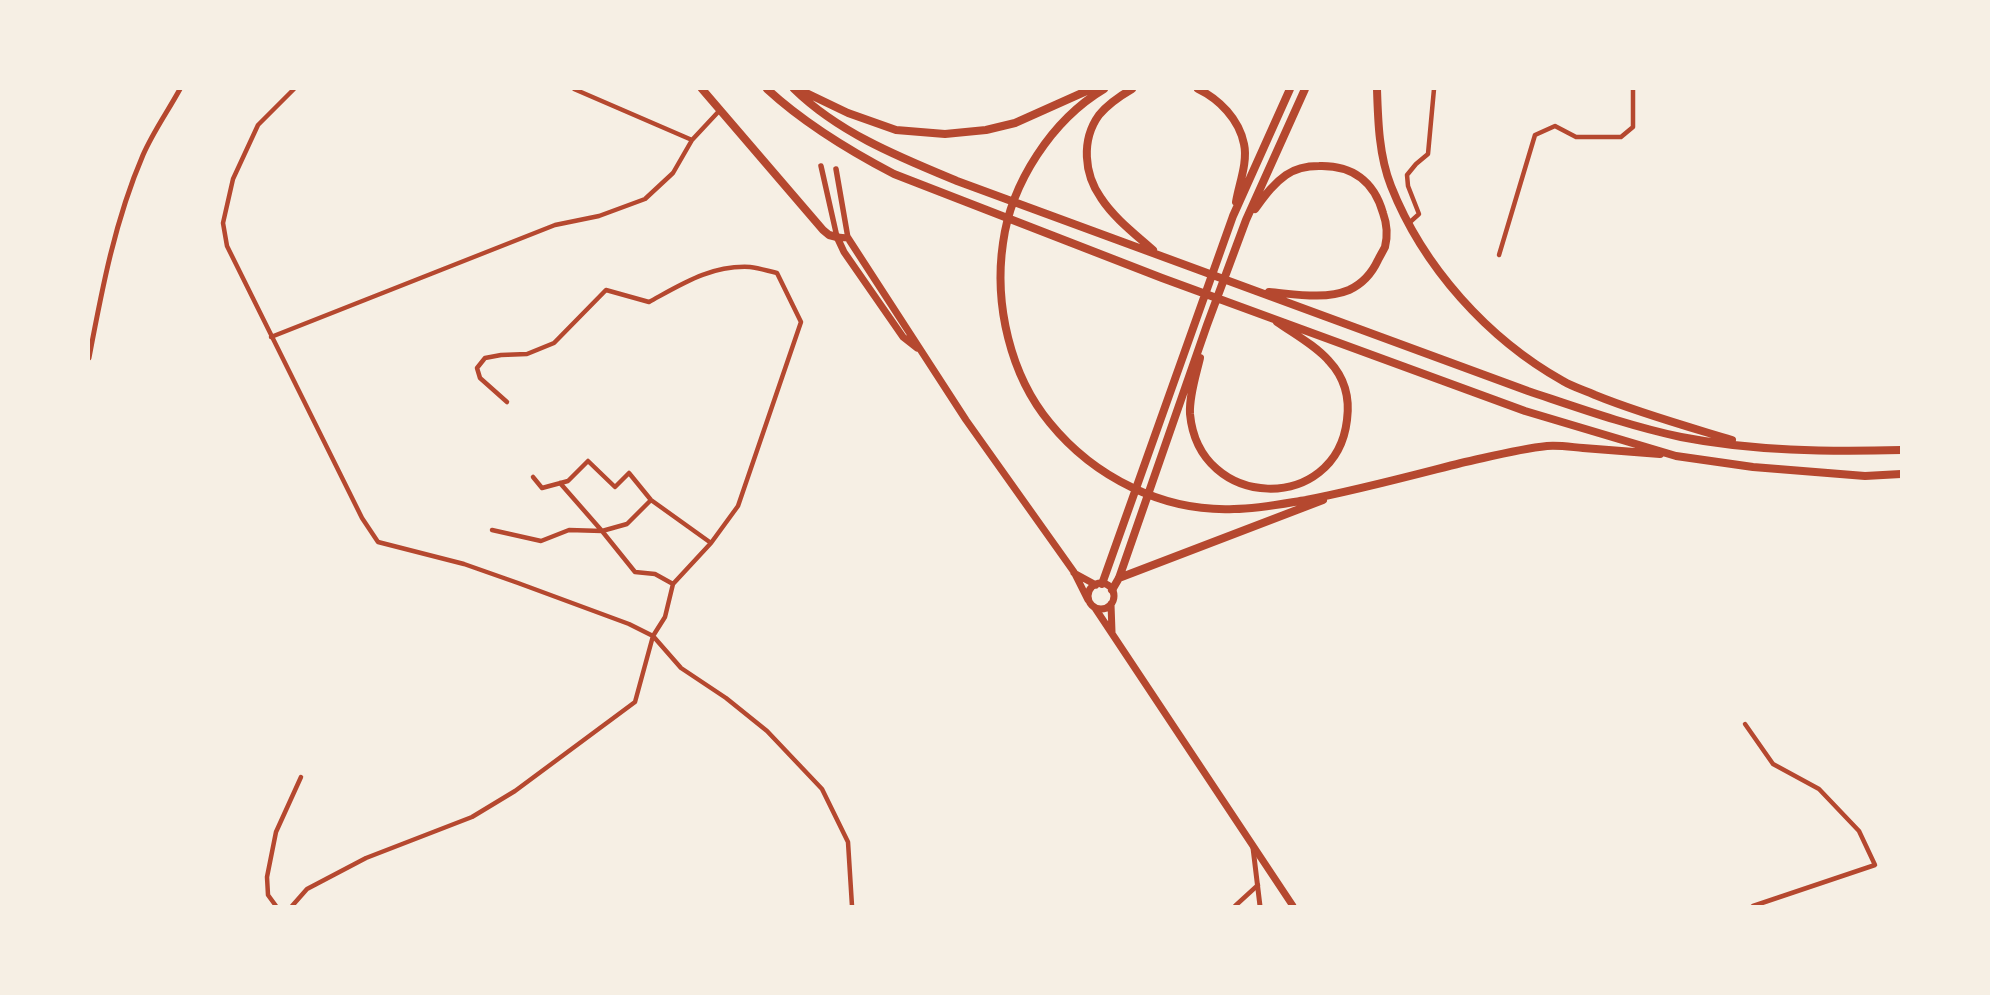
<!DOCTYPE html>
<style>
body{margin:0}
#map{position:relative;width:1990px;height:995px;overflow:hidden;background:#f6efe4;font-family:Montserrat,sans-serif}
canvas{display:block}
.frame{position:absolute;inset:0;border:90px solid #f6efe4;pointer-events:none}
</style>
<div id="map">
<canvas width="1990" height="995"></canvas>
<div class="frame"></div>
</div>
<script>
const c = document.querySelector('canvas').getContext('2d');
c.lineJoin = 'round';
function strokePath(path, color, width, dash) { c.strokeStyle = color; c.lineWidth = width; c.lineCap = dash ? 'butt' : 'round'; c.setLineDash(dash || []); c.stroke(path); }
const minor = new Path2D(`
 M294 89 258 125 233 179 223 223 227 246 362 518 378 542 464 564 518 583 629 624 653 636 681 668 726 698 767 731 822 789 848 842 852 906
 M574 89 692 140
 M1409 223 1419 214 1408 186 1407 175 1416 164 1428 154 1434 89
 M1499 255 1535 135 1555 126 1576 137H1621L1633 127V89
 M271 337 555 225 599 216 645 199 673 173 692 140 720 110
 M533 477 542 488 568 481 588 461 615 487 629 473 651 500 711 543
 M560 483 602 531 635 572 655 574 673 584
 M492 530 541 541 569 530 602 531 627 524 651 500
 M1745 724 1773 764 1819 789 1859 831 1875 865 1753 906
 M276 906 268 895 267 877 276 832 301 777
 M292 906 307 889 366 858 472 817 515 791 635 702 653 636 665 617 673 584 711 543 738 506 801 322 777 273C768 271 759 268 750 267 711 265 682 284 649 302L606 290 554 343 527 354 501 355 485 358 477 368 480 378 507 402
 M1235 906 1258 885`);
const tertiary = new Path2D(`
 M89 358C102 289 115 220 143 155 153 132 168 111 180 89
 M1253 848 1260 906`);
const secondary = new Path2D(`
 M821 166 837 237
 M836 169 848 238`);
const primary = new Path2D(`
 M837 237 848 238 966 420 1074 572 1088 600
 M837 237 844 252 903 337 917 348
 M1074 573 1096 585
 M1088 596a13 13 0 1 1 26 0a13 13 0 1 1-26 0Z
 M1111 604 1112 632
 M1095 608 1293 906`);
const motorway = new Path2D(`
 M702 89 823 230 829 235 837 237
 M767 89C805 124 848 150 894 174L1162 278 1525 411 1676 456 1753 467 1865 476 1901 474
 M794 89C839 133 899 157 957 181L1528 391C1579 408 1629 426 1681 437 1752 451 1829 452 1901 450
 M798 89 848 113 896 130 945 134 986 130 1015 123 1091 89
 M1104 89C1052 120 1011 183 1003 243 994 304 1010 375 1050 423 1094 477 1163 512 1234 509 1258 509 1282 504 1306 500 1358 490 1410 476 1461 463 1489 457 1518 449 1547 446 1559 445 1571 447 1583 448 1609 450 1634 452 1660 454
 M1132 89C1120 96 1108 104 1099 115 1081 140 1084 174 1101 198 1114 218 1135 234 1153 250
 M1198 89C1219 99 1239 119 1244 144 1248 162 1239 184 1236 202
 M1377 89C1378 121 1379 156 1391 186 1423 267 1488 339 1563 381 1573 387 1584 390 1595 395 1639 413 1686 426 1732 440
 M1255 209C1264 197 1273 184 1286 175 1296 168 1307 166 1319 166 1352 165 1374 181 1383 213 1387 224 1388 235 1385 247 1383 251 1380 256 1378 260 1372 273 1362 284 1349 290 1325 300 1294 294 1269 292
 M1200 358C1196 375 1189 396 1190 414 1199 511 1336 514 1347 420 1350 398 1344 377 1329 361 1315 345 1294 334 1277 322
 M1119 578 1323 500
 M1102 584 1233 216 1290 89
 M1112 590 1119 578 1207 325 1246 220 1305 89`);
strokePath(minor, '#b5482f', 4.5);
strokePath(tertiary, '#b5482f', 5);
strokePath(secondary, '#b5482f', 5.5);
strokePath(primary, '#b5482f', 7);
strokePath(motorway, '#b5482f', 8);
</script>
